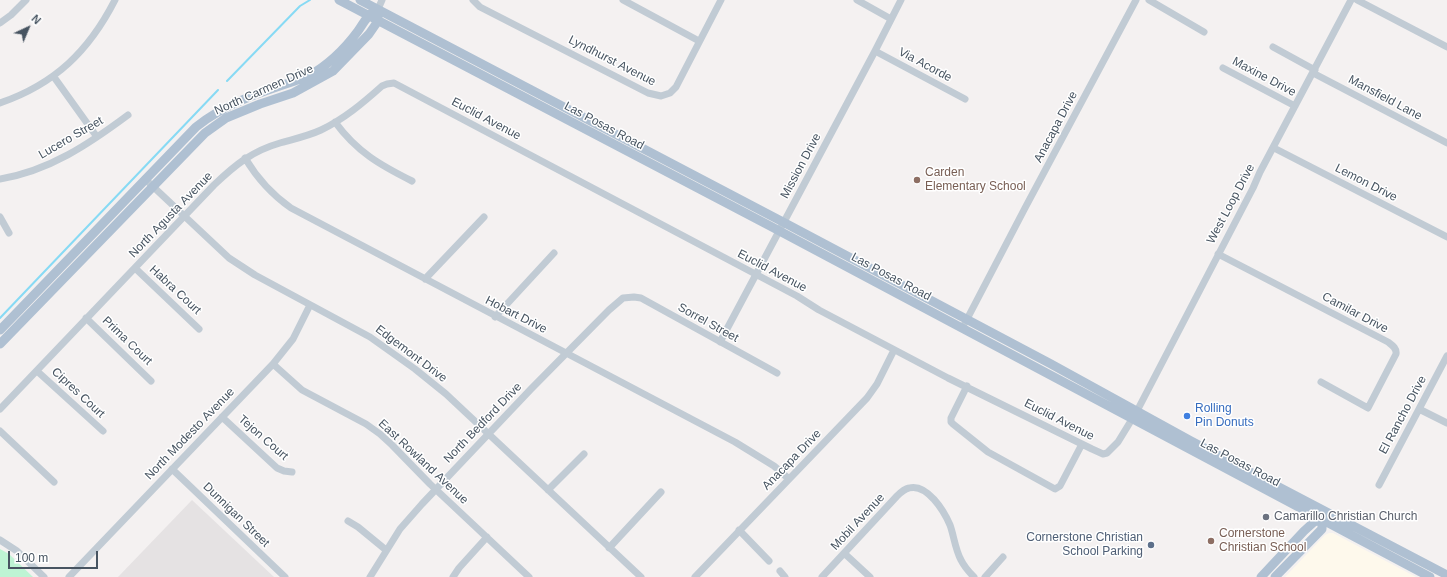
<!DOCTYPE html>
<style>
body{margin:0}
#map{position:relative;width:1447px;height:577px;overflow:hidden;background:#f4f1f1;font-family:Arial,sans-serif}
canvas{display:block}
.north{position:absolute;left:8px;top:8px;width:40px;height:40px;-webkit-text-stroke:3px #fff;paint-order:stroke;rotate:44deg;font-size:11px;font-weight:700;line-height:16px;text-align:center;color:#475461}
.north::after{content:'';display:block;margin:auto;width:14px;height:18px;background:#475461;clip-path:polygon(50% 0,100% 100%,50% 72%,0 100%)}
.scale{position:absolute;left:8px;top:551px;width:90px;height:18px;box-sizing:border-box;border:2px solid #475461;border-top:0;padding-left:5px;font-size:12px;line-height:14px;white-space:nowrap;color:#475461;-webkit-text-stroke:3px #fff;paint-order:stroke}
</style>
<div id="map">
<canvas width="1447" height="577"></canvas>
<div class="north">N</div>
<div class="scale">100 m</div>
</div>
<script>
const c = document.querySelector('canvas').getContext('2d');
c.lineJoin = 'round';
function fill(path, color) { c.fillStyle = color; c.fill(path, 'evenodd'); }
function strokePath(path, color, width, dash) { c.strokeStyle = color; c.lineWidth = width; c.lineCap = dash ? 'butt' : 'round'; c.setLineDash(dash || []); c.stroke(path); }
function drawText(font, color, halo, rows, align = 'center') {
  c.font = font + ' Arial,sans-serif'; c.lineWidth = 3; c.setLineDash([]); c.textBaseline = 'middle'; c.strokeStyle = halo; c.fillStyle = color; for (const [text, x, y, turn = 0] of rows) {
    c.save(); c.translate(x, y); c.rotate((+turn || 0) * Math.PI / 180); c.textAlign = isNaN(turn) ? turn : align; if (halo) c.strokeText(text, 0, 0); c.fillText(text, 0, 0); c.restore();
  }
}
const commercial = new Path2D(`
 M1329 533H1333L1416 577H1285L1325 535Z`);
const education = new Path2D(`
 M192 500 274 577H118Z`);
const green = new Path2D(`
 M0 549 9 554 33 577H0Z`);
const stream = new Path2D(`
 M227 81 300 6 310 0
 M0 318 218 90`);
const minor = new Path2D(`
 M473 0 480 7 648 93 661 96 670 93 676 87 721 0
 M623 0 699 41
 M857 0 891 19
 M1149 0 1204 32
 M1357 0 1447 47
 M378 9 382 0
 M0 23 11 15 26 0
 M1273 47 1315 70
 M875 51 965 99
 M1223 68 1295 106
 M1313 73 1447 143
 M54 77 97 137
 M0 103C55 84 89 51 115 0
 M335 122C357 152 380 165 412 181
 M1274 148 1447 237
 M245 158C257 178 271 194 291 208L735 442 774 466 789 479
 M0 179C49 171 89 144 128 115
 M145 179 229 258 255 275 370 337 415 369 446 394 641 577
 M0 217 9 233
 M1218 254 1388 342C1392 345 1397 348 1396 354L1368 408 1321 382
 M135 268 199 329
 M425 279 484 217
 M495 317 554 253
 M86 318 151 381
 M965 323 1025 208 1136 0
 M720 342 875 51 901 0
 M273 364 302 390 366 424 380 434 392 445 430 484 529 577
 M37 371 103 431
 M967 386 951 418V422L953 424 988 452 1055 489 1060 486 1082 444
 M0 409 214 185C235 165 252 151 280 143 294 139 308 136 321 130 344 119 363 103 382 86L387 84 394 83 797 296 819 310 948 378 1092 449 1103 454 1107 453 1118 442 1137 411 1253 188 1260 172 1351 0
 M1419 409 1447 423
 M222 417 277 468 284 471 292 472
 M0 431 54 482
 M172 469 285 577
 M1379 485 1447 356
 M548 490 584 454
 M348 521 358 527 386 550
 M739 530 769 561
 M0 540 17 551 44 577
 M609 548 661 492
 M844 553 870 577
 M780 571 785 577
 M69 577 273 364 293 339 310 305
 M370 577 400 529 422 504 531 389 609 310 623 298 634 297 641 298 777 373
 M453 577 459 568 487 537
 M695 577 867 398 877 384 894 350
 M822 577 897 496C900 493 904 489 909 488 927 483 944 511 950 525 954 536 955 549 961 560 964 566 969 572 974 577
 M985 577 1003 557`);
const major = new Path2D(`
 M339 0 772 227 1430 577
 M360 0 783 222 1051 364 1191 441 1447 575
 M0 330 196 127C228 101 268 90 307 77 327 66 344 50 358 31 363 24 366 17 373 12
 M0 344 205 133 226 118 260 104 293 93 333 71 369 34 378 21V15
 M1261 577 1304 531 1314 522 1322 520
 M1275 577 1322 529V520L1325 516`);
const markers = [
 [917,180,4,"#8d6e63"],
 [1187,416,4,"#3f7fe0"],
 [1266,517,4,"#6b7280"],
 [1211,541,4,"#8d6e63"],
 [1151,545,4,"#5c6f8a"]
];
const streetNames = [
 ["Lyndhurst Avenue",612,61,27],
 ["Via Acorde",925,65,28],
 ["Maxine Drive",1264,77,28],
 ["North Carmen Drive",264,90,-24],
 ["Mansfield Lane",1385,98,28],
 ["Euclid Avenue",486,119,28],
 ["Las Posas Road",604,126,28],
 ["Anacapa Drive",1056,127,-62],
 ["Lucero Street",71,138,-30],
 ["Mission Drive",801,166,-62],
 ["Lemon Drive",1366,183,27],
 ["West Loop Drive",1231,204,-62],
 ["North Agusta Avenue",171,215,-46],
 ["Euclid Avenue",772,271,28],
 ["Las Posas Road",891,277,28],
 ["Habra Court",175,290,43],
 ["Camilar Drive",1355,313,28],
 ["Hobart Drive",516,315,27],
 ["Sorrel Street",708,323,29],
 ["Prima Court",127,341,44],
 ["Edgemont Drive",411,354,37],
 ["Cipres Court",78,393,43],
 ["El Rancho Drive",1403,415,-62],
 ["Euclid Avenue",1059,420,27],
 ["North Bedford Drive",483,423,-46],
 ["North Modesto Avenue",190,434,-46],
 ["Tejon Court",263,438,41],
 ["Anacapa Drive",792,460,-46],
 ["East Rowland Avenue",423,462,43],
 ["Las Posas Road",1240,463,28],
 ["Dunnigan Street",236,515,44],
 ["Mobil Avenue",858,522,-47]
];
const educationNames = [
 ["Carden",925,173],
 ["Elementary School",925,187],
 ["Cornerstone",1219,534],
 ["Christian School",1219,548]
];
const shopNames = [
 ["Rolling",1195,409],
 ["Pin Donuts",1195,423]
];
const worshipNames = [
 ["Camarillo Christian Church",1274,517]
];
const serviceNames = [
 ["Cornerstone Christian",1143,538],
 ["School Parking",1143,552]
];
fill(commercial, '#fef9ec');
fill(education, '#e5e2e3');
fill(green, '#bef4d4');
strokePath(stream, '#87daf4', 2);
strokePath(minor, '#c1cbd4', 7);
strokePath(major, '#afc0d2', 9);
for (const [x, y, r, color] of markers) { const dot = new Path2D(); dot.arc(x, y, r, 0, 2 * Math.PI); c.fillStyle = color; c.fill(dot); strokePath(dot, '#fff', 1.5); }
drawText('12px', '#475461', '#fff', streetNames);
drawText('12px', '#785e54', '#fff', educationNames, 'left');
drawText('12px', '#366cbe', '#fff', shopNames, 'left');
drawText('12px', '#5b616d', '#fff', worshipNames, 'left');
drawText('12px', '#4e5e75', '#fff', serviceNames, 'right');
</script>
